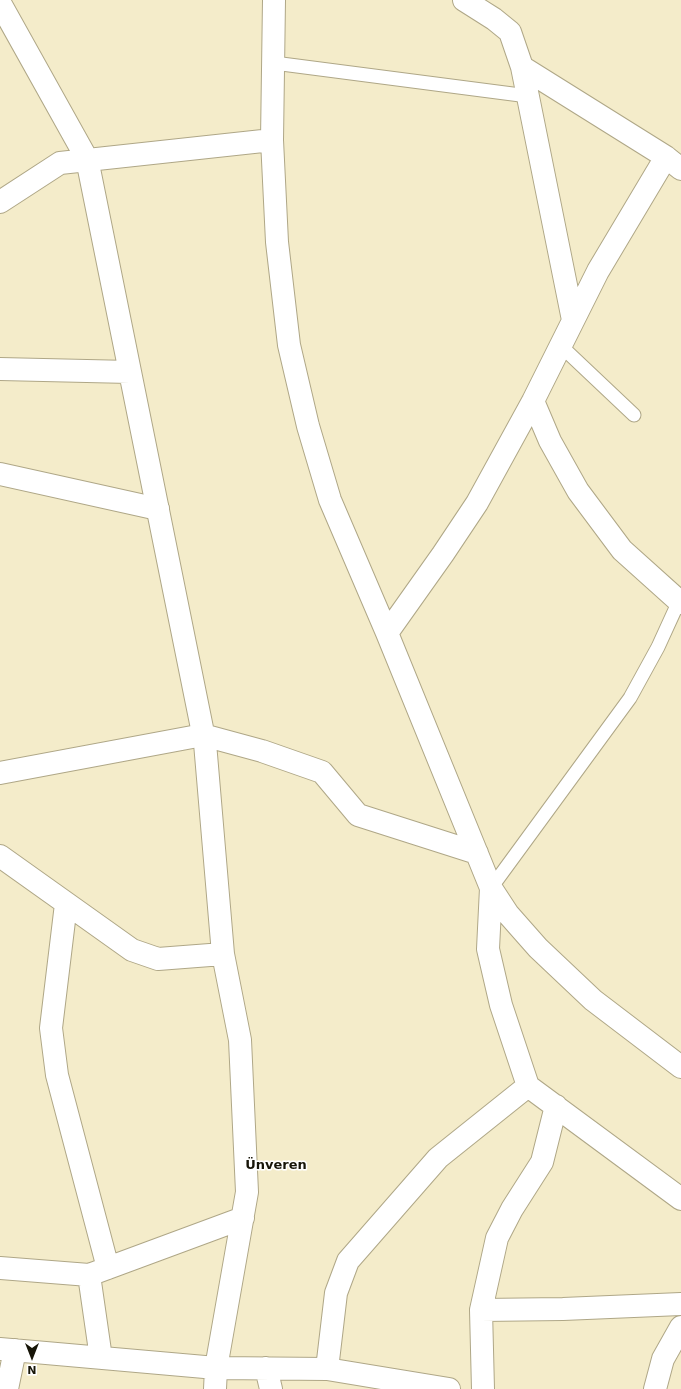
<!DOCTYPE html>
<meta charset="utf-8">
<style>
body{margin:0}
#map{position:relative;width:681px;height:1389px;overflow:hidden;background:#f4ecca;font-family:"DejaVu Sans",sans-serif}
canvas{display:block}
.north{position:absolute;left:12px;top:1337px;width:40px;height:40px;-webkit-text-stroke:3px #fff;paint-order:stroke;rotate:180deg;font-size:11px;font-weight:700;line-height:16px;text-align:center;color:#171508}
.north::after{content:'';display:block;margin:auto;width:14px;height:18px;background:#171508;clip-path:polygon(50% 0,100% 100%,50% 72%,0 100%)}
</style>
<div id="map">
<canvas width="681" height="1389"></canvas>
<div class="north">N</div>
</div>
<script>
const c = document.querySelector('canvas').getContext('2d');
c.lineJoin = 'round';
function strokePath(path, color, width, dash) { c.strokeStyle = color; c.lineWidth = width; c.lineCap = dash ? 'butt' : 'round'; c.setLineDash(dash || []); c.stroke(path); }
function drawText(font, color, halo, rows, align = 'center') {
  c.font = font + ' "DejaVu Sans",sans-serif'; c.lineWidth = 3; c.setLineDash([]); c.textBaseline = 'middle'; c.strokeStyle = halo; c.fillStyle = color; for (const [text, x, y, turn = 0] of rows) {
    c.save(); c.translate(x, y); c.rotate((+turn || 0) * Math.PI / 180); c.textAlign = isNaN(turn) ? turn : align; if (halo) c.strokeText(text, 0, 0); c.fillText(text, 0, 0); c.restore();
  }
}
const service = new Path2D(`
 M274 63 528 96
 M561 346 634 415
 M491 888 630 698 658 647 679 601`);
const minor = new Path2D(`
 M274 0 272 140 277 242 289 345 308 426 330 500 387 633 491 888 508 914 538 948 593 1000 681 1067
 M464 0 494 19 510 32 522 67 573 320
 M0 3 87 159 205 743 223 954 240 1040 247 1192 216 1368 215 1389
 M522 67 666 157 681 169
 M0 202 60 163 272 140
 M0 369 130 372
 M533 401 550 441 578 491 622 550 681 603
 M387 633 443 554 477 503 533 401 598 271 666 157
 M0 773 203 735 262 751 322 772 358 815 477 853
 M0 856 132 950 158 959 223 954
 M491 888 488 949 501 1005 528 1086 681 1199
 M66 904 51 1028 57 1075 108 1268
 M0 1268 89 1275 243 1218
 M89 1275 101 1358
 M481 1310 563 1309 681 1304
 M0 1349 216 1368 327 1369 449 1389
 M266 1368 271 1389
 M327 1369 336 1293 348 1261 438 1158 528 1086
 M7 1389 15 1350
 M483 1389 481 1310 497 1238 512 1209 542 1162 556 1106
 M655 1389 663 1359 681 1327`);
const tertiary = new Path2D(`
 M0 474 158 509`);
const neighbourhoodNames = [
 ["Ünveren",276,1166]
];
strokePath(service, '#afa787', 15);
strokePath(minor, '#afa787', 24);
strokePath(tertiary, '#afa787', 24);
strokePath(service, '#fff', 13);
strokePath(minor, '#fff', 22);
strokePath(tertiary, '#fff', 22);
drawText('bold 13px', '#171508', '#fff', neighbourhoodNames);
</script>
